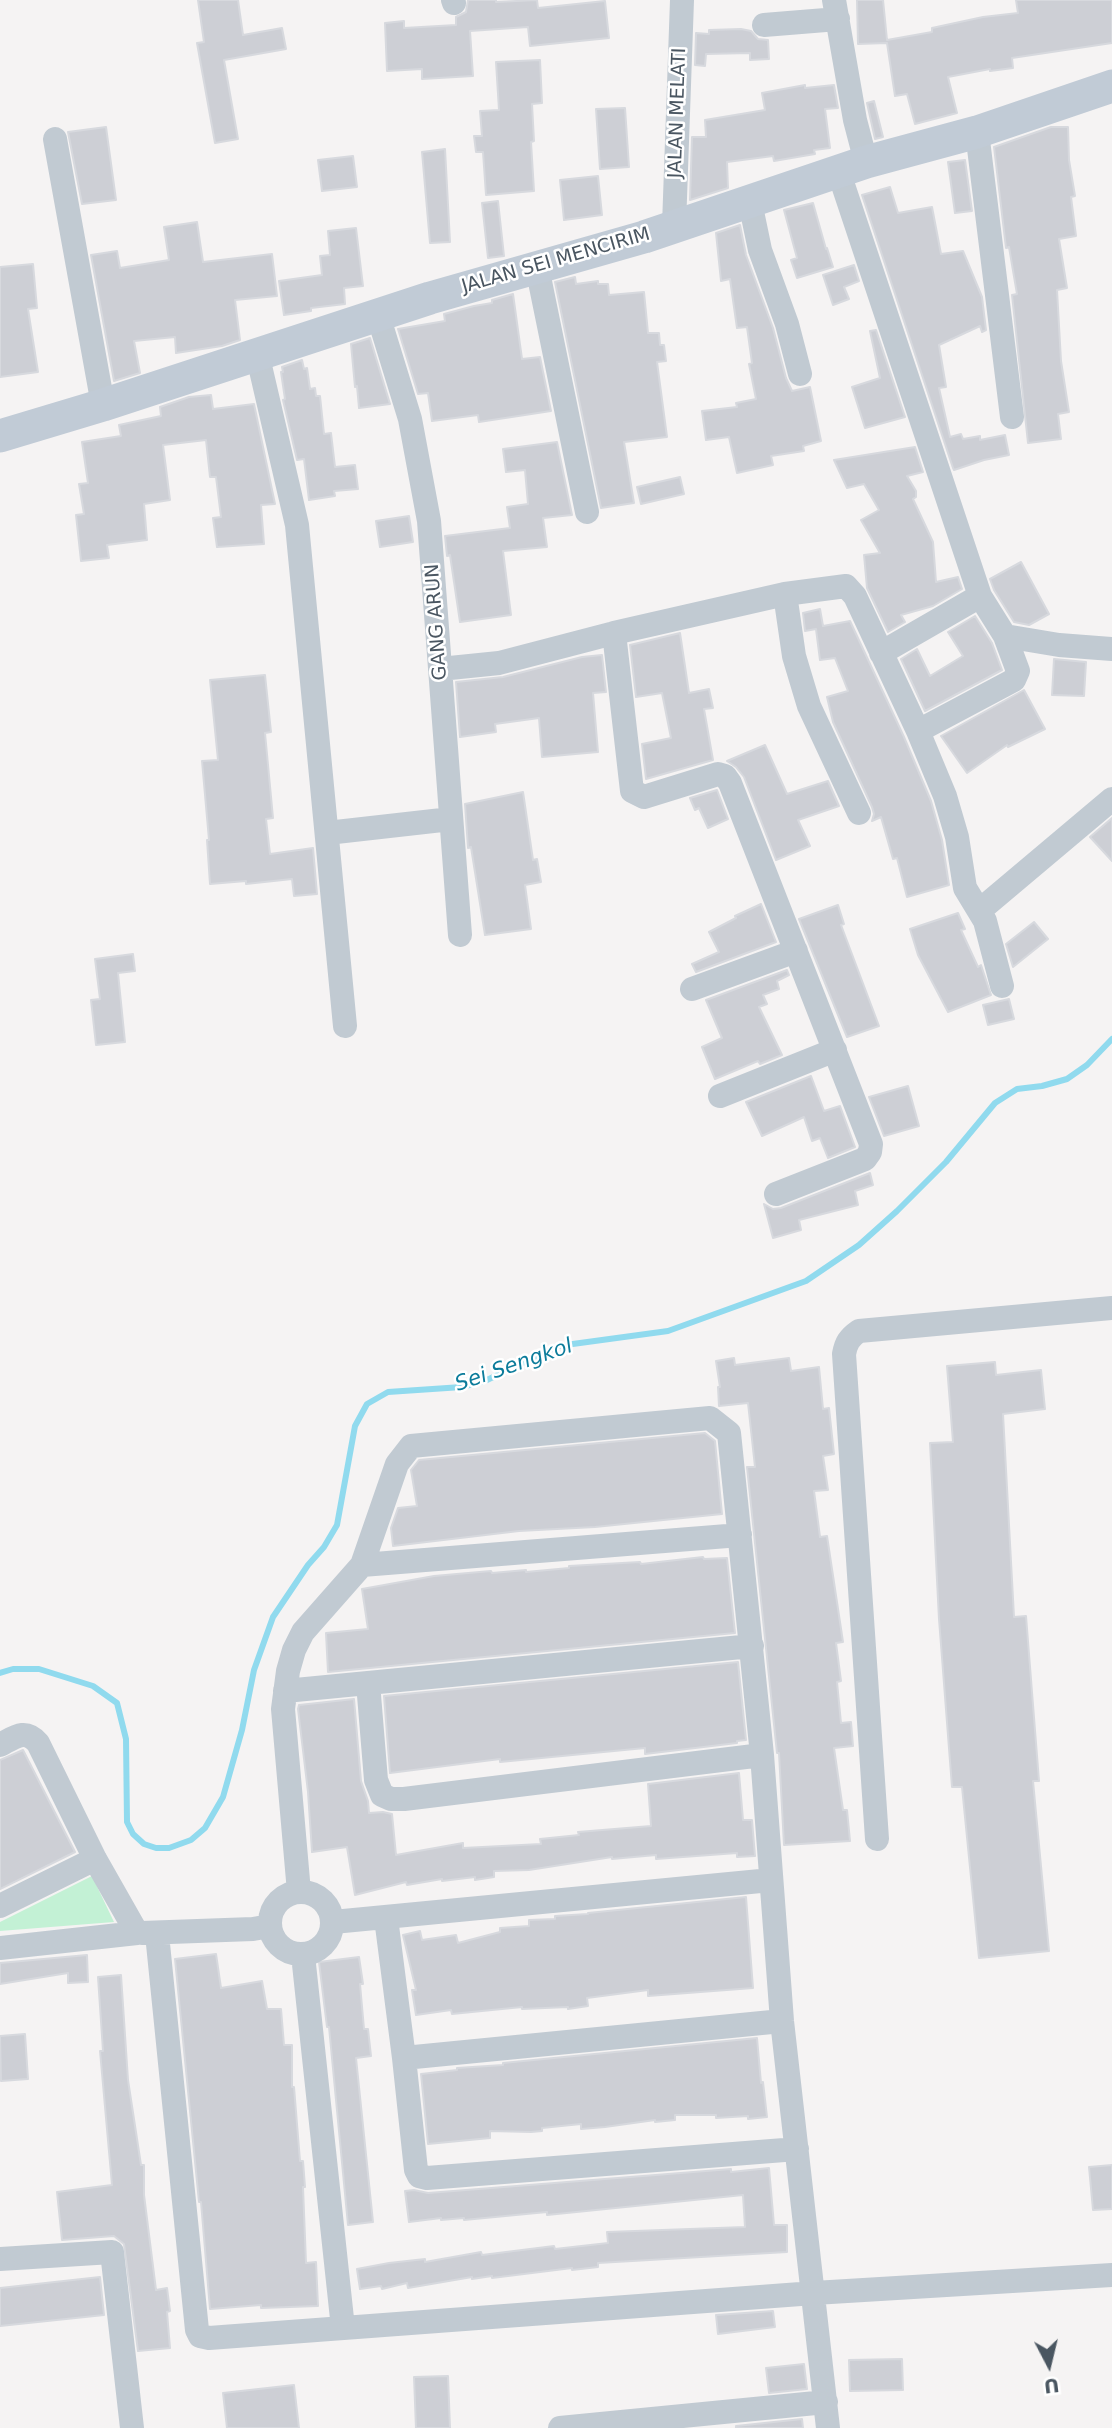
<!DOCTYPE html>
<style>
body{margin:0}
#map{position:relative;width:1112px;height:2428px;overflow:hidden;background:#f5f3f3;font-family:"DejaVu Sans",sans-serif}
canvas{display:block}
.north{position:absolute;left:1014px;top:2330px;width:70px;height:70px;-webkit-text-stroke:5px #fff;paint-order:stroke;rotate:173deg;font-size:19px;font-weight:700;line-height:28px;text-align:center;color:#4a5661}
.north::after{content:'';display:block;margin:auto;width:24px;height:32px;background:#4a5661;clip-path:polygon(50% 0,100% 100%,50% 72%,0 100%)}
</style>
<div id="map">
<canvas width="1112" height="2428"></canvas>
<div class="north">U</div>
</div>
<script>
const c = document.querySelector('canvas').getContext('2d');
c.lineJoin = 'round';
function fill(path, color) { c.fillStyle = color; c.fill(path, 'evenodd'); }
function strokePath(path, color, width, dash) { c.strokeStyle = color; c.lineWidth = width; c.lineCap = dash ? 'butt' : 'round'; c.setLineDash(dash || []); c.stroke(path); }
function drawText(font, color, halo, rows, align = 'center') {
  c.font = font + ' "DejaVu Sans",sans-serif'; c.lineWidth = 5; c.setLineDash([]); c.textBaseline = 'middle'; c.strokeStyle = halo; c.fillStyle = color; for (const [text, x, y, turn = 0] of rows) {
    c.save(); c.translate(x, y); c.rotate((+turn || 0) * Math.PI / 180); c.textAlign = isNaN(turn) ? turn : align; if (halo) c.strokeText(text, 0, 0); c.fillText(text, 0, 0); c.restore();
  }
}
const green = new Path2D(`
 M92 1876 114 1922 0 1931V1922Z`);
const stream = new Path2D(`
 M0 1673 13 1669H39L93 1686 117 1703 126 1739 127 1822 133 1834 144 1844 156 1848H169L191 1840 205 1828 223 1797 242 1730 254 1670 273 1617 308 1565 324 1547 337 1525 355 1426 367 1404 388 1392 462 1387 487 1380 558 1346 668 1331 806 1281 859 1245 897 1211 946 1162 995 1103 1017 1089 1042 1086 1067 1079 1087 1065 1112 1039`);
const building = new Path2D(`
 M198 0H238L243 35 282 28 286 49 224 60 238 139 215 143 197 43 204 42Z
 M468 0H496V2L537 0 538 8 605 1 609 38 530 46 528 27 470 31 473 76 422 79V69L387 71 385 23 404 21V28L456 25V17L466 12Z
 M857 0H883L887 40 932 32V28L983 17 1018 13 1016 0H1112V43L1012 58 1013 68 990 71V69L948 77 957 113 915 124 907 94 895 96 887 43 858 44Z
 M741 29 751 31 758 39 768 40 769 59 750 60V53L706 54 705 66 695 65 696 33 709 34V30Z
 M540 60 542 103 532 104 534 141 531 142 534 191 486 195 483 152H476L474 136H482L480 111 499 110 496 62Z
 M805 85V88L834 85 838 108 825 109 830 148 814 150 815 154 774 161 773 156 727 162 728 188 690 200 692 137H706L705 120 765 110 762 93Z
 M874 101 883 137 875 139 867 103Z
 M625 108 629 167 600 169 596 109Z
 M106 127 116 200 82 204 68 132Z
 M1051 127H1068L1069 160 1075 196 1071 197 1076 236 1059 239 1067 288 1057 290 1061 361 1069 412 1058 414 1061 439 1028 443 1012 295 1017 294 1009 247 1006 248 994 147Z
 M445 149 450 242 430 243 422 152Z
 M353 156 357 187 322 191 318 160Z
 M965 160 972 211 955 213 948 162Z
 M598 176 602 215 564 220 560 180Z
 M890 187 898 213 932 207 941 254 963 251 982 297 986 330 982 332 980 326 939 345 946 387 939 388 950 437 961 434 963 439 980 436V440L1005 435 1009 455 984 460 954 470 953 468 862 195Z
 M498 201 504 256 488 258 482 203Z
 M813 203 826 249 827 248 833 267 797 278 791 260 797 258 784 210Z
 M197 222 203 262 272 254 277 296 235 300 240 340 222 346 176 353 175 337 134 341 140 373 114 381 91 255 117 251 120 268 169 260 164 227Z
 M740 225 746 255 773 328 786 378 792 391 810 387 821 441 803 446 804 451 771 456 773 465 737 473 729 437 706 440 702 411 737 407 736 403 756 399 749 364 752 363 747 327 737 328 730 279 721 281 716 233Z
 M356 228 363 286 344 288 345 304 311 308V311L284 315 279 281 322 275 320 256 330 255 328 231Z
 M33 264 37 308 28 309 38 372 0 377V267Z
 M854 265 859 281 844 287 849 299 833 305 823 275Z
 M575 277 576 284 598 281V284H608L609 295 644 292 648 333H659L660 345H664L666 361 657 362 667 437 624 442 634 503 601 508 555 282Z
 M513 294 522 359 540 357 551 411 479 422 478 415 432 421 428 393 418 394 398 329 445 321 444 314 474 306 492 303V300Z
 M876 330 905 417 865 428 852 387 880 378 870 331Z
 M370 338 390 404 359 408 357 386 355 387 351 344Z
 M302 360 304 369 307 368 310 389 315 388 316 396H320L324 434 331 433 335 467 355 465 358 489 334 491 335 496 309 500 304 459 297 460 283 400 285 399 281 372H283L282 367Z
 M211 395 213 409 254 404 275 504 261 505 264 544 217 547 213 518 221 517 216 477H210L206 440 163 445 170 500 144 504 147 540 107 545 109 558 81 561 76 515 84 514 79 484 88 483 82 442 121 436 119 425 161 416 160 407 189 397Z
 M557 442 572 515 543 518 547 547 503 551 511 615 460 622 450 555 447 556 445 536 510 528 507 507 528 504 525 470 506 472 503 449Z
 M915 447 923 472 907 476 916 491V497L913 499 933 542 936 582 958 577 962 589 933 606 901 615 905 622 888 632 867 588 864 555 880 553 861 520 879 510 864 484 847 488 834 460Z
 M680 477 684 494 641 504 637 487Z
 M409 516 413 542 380 547 376 521Z
 M1021 562 1049 614 1029 625 1014 622 994 590 990 579Z
 M820 609 823 626 850 621 904 737 931 801 942 840 949 885 907 897 897 858 893 859 881 817 872 821 874 814 872 807 833 722 827 697 848 691 835 658 820 660 816 629 805 631 803 613Z
 M975 616 992 643 1002 670 925 711 901 659 917 649 930 676 963 656 948 632Z
 M680 633 689 693 709 689 713 708 704 709 713 760 646 779 642 744 671 738 662 693 636 697 630 645Z
 M602 655 606 692 593 693 598 752 542 757 539 718 495 724 496 732 460 737 456 682 503 677 582 657Z
 M1054 659 1086 662 1084 696 1052 695Z
 M265 675 271 732 265 733 273 818 266 819 270 854 313 848 317 894 294 896 292 879 246 884V881L210 884 207 840H209L202 761 218 760 210 680Z
 M1024 690 1045 729 1008 747 1007 745 967 773 941 736Z
 M765 745 787 794 828 781 839 806 798 820 810 846 776 860 744 777 736 767 727 761Z
 M717 790 728 819 708 828 699 808 695 810 690 798Z
 M523 792 533 860 537 859 541 882 525 885 531 929 485 935 471 847 468 848 465 804Z
 M1112 818V861L1090 837Z
 M761 904 776 942 696 972 692 964 719 952 709 932 736 918 735 916Z
 M838 905 844 924 841 925 879 1026 847 1037 799 919Z
 M958 913 965 929 961 930 978 967 981 965 991 995 948 1012 918 955 910 929Z
 M1034 922 1048 939 1013 967 1006 944Z
 M133 954 135 971 118 973 125 1042 96 1045 91 1000 100 999 95 959Z
 M787 970 789 975 777 981 779 989 763 995 767 1004 759 1007 782 1055 760 1064 758 1061 715 1079 702 1047 722 1038 706 1000Z
 M1009 999 1014 1019 988 1025 983 1005Z
 M811 1076 824 1111 840 1106 855 1147 828 1158 820 1138 812 1141 804 1117 762 1136 746 1102Z
 M908 1086 919 1126 884 1136 869 1097Z
 M870 1173 873 1185 855 1191 858 1205 799 1220 801 1230 773 1238 764 1204 773 1209 781 1208Z
 M734 1358 735 1365 789 1358 791 1371 819 1367 823 1409 829 1408 834 1454 823 1456 828 1490 814 1491 820 1537 827 1536 843 1642 836 1643 841 1681 837 1682 841 1723 851 1722 853 1746 834 1748 843 1810H847L850 1841 784 1845 779 1753H777L747 1467H755L748 1403 719 1406 718 1387H720L716 1361Z
 M995 1362 996 1375 1041 1370 1045 1409 1003 1414 1014 1617 1026 1616 1039 1781H1033L1049 1951 979 1958 962 1787H952L939 1619 930 1443 953 1442 947 1366Z
 M705 1433 715 1441 722 1514 595 1527 519 1531 393 1546 391 1528 398 1508 417 1506 411 1470 419 1460Z
 M703 1557 704 1559 727 1558 735 1633 328 1672 326 1633 368 1629 362 1589 434 1576 491 1571 492 1573 526 1570V1572L569 1568V1566L640 1562 641 1564Z
 M738 1662 746 1740 737 1741V1743L645 1754V1748L500 1762V1759L390 1773 384 1696Z
 M354 1699 361 1781 368 1801 369 1813 383 1812 392 1814 396 1855 463 1843V1848L541 1844 540 1839 579 1835 578 1832 651 1826 648 1784 739 1773 743 1820H752L755 1856 737 1857V1853L656 1859V1855L612 1859V1857L529 1870 494 1871V1877L475 1880V1877L442 1881V1879L407 1885 406 1882 355 1895 347 1847 312 1852 308 1792 298 1709 299 1705Z
 M23 1750 75 1852 0 1889V1760Z
 M746 1897 753 1988 648 1996V1990L587 1998 588 2006 568 2009V2007L522 2009V2007L452 2014 451 2010 416 2015 412 1990H416L403 1935 420 1931 422 1940 456 1935 458 1943 500 1932V1928L529 1926V1920L555 1919V1916L588 1914V1913Z
 M216 1954 221 1988 262 1981 267 2009H281L284 2045H292V2087H294L300 2161H303L305 2187H303L306 2263 316 2262 318 2306 261 2308V2305L210 2309 201 2202H199L175 1959Z
 M87 1955 88 1982 68 1983V1973L0 1984V1963Z
 M359 1957 363 1984H360L364 2029H368L371 2056 356 2058 373 2222 348 2225 329 2027H327L319 1962Z
 M121 1975 128 2080 141 2165H144V2195L156 2290 167 2288 170 2311 167 2312 170 2348 138 2351 124 2244 114 2236 62 2240 57 2192 112 2185 100 2051H103L98 1977Z
 M25 2034 28 2079 1 2081 0 2036Z
 M757 2038 761 2083 763 2082 767 2117 748 2119V2116L716 2118V2115H675V2120L655 2122V2120L605 2127 581 2129V2124L542 2128V2131L531 2132 490 2131V2138L428 2144 421 2074 457 2070V2068L503 2065V2063Z
 M1112 2165V2209L1093 2210 1089 2167Z
 M769 2168 774 2225H787V2252L598 2263V2267L572 2270V2268L492 2278V2276L472 2279V2277L408 2288 407 2283 382 2289 381 2286 360 2289 357 2269 389 2263 425 2259V2262L481 2252 482 2255 554 2246 555 2249 608 2243 607 2232 745 2227 743 2195 547 2215V2212L464 2220V2218L441 2220V2218L409 2222 405 2191 414 2190 428 2193 731 2169V2172Z
 M100 2277 104 2315 0 2326V2288Z
 M773 2311 775 2327 718 2334 716 2315Z
 M902 2359 903 2390 850 2391 849 2360Z
 M804 2364 807 2389 769 2393 766 2368Z
 M448 2376 450 2428H416L414 2377Z
 M294 2385 299 2428H227L223 2393Z
 M802 2419 803 2428H736V2426Z`);
const street = new Path2D(`
 M453 0 454 3
 M834 0 855 120 866 162
 M764 25 838 19
 M977 132 1012 417
 M55 139 103 405
 M839 173 980 596 1005 636 1059 645 1112 649
 M750 202 760 250 787 324 800 374
 M674 226 682 0
 M537 267 587 512
 M378 315 410 419 429 521 460 935
 M257 353 297 525 345 1026
 M785 594 794 656 809 706 859 813
 M614 633 785 594 846 586 855 596 918 731 1014 680 1018 671 1005 636
 M881 653 980 596
 M440 669 499 663 614 633 632 791 644 797 718 774 725 776 730 783 871 1144 870 1152 865 1159 776 1194
 M918 731 945 796 957 837 965 888 985 921 1002 986
 M327 833 451 819
 M979 911 1112 799
 M692 989 796 951
 M720 1096 835 1050
 M362 1565 740 1535
 M368 1683 376 1780 382 1795 391 1799H404L762 1755
 M285 1691 752 1646
 M0 1745C15 1737 25 1728 38 1743L95 1859 137 1933 0 1948
 M877 1839 844 1354C846 1343 849 1338 859 1331L1112 1308
 M270 1923a31 31 0 1 1 62 0a31 31 0 1 1-62 0Z
 M299 1892 283 1709 288 1671 294 1650 303 1632 362 1565 397 1464 411 1446 710 1418 729 1433 762 1755 782 2021 828 2428
 M0 1906 95 1859
 M386 1918 404 2058 416 2170 419 2176 427 2178 797 2149
 M333 1922 771 1880
 M142 1933 253 1929 270 1926
 M157 1934 197 2330 200 2336 209 2338 814 2293 1112 2275
 M303 1955 343 2328
 M404 2058 782 2021
 M0 2259 112 2252 132 2428
 M560 2428 826 2402`);
const secondary = new Path2D(`
 M0 436 103 405 430 298 644 237 866 162 977 132 1112 86`);
const streetNames = [
 ["JALAN MELATI",678,113,-88],
 ["JALAN SEI MENCIRIM",556,261,-16],
 ["GANG ARUN",437,622,-94]
];
const waterNames = [
 ["Sei Sengkol",514,1366,-19]
];
fill(green, '#c3f1d5');
strokePath(stream, '#90daee', 6);
fill(building, '#cdcfd5');
strokePath(building, '#d7d9de', 2);
strokePath(street, '#c1cad2', 24);
strokePath(secondary, '#c1cbd6', 33);
drawText('19px', '#4a5661', '#fff', streetNames);
drawText('italic 21px', '#0c7c9b', '#fff', waterNames);
</script>
